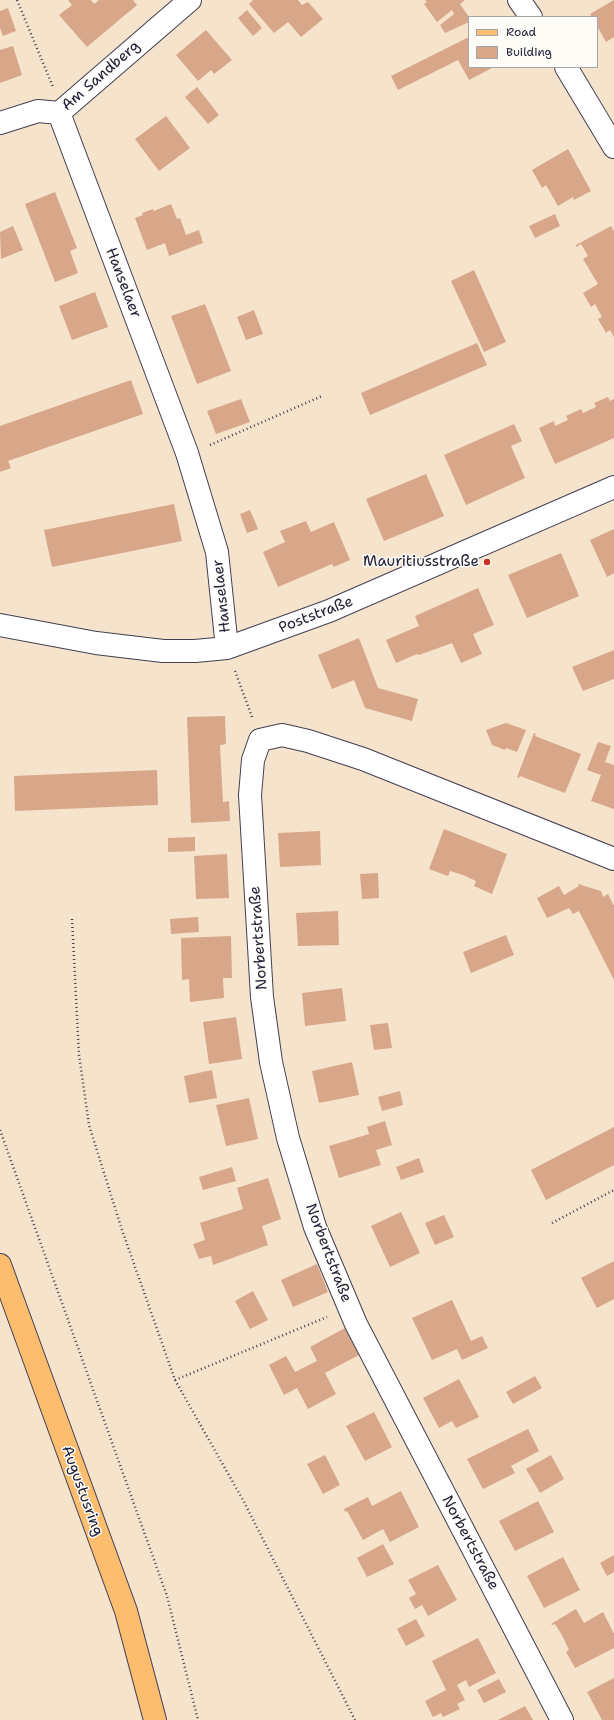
<!DOCTYPE html>
<meta charset="utf-8">
<style>
body{margin:0}
#map{position:relative;width:614px;height:1720px;overflow:hidden;background:#f5e3cb;font-family:"Shantell Sans",sans-serif}
canvas{display:block}
.legend{position:absolute;left:468px;top:16px;width:130px;height:52px;box-sizing:border-box;background:#fdfcf7;border:1px solid #a5a5ac;margin:0;padding:5px 7px;list-style:none;font-size:12px;color:#22223b}
.legend li{display:flex;align-items:center;gap:8px;height:20px}
.legend b{width:20px;border:1px solid #a5a5ac}
</style>
<div id="map">
<canvas width="614" height="1720"></canvas>
<ul class="legend">
<li><b style="height:5px;background:#fcbd6f"></b>Road</li>
<li><b style="height:11px;background:#d8a78a"></b>Building</li>
</ul>
</div>
<script>
const c = document.querySelector('canvas').getContext('2d');
c.lineJoin = 'round';
function fill(path, color) { c.fillStyle = color; c.fill(path, 'evenodd'); }
function strokePath(path, color, width, dash) { c.strokeStyle = color; c.lineWidth = width; c.lineCap = dash ? 'butt' : 'round'; c.setLineDash(dash || []); c.stroke(path); }
function drawText(font, color, halo, rows, align = 'center') {
  c.font = font + ' "Shantell Sans",sans-serif'; c.lineWidth = 3; c.setLineDash([]); c.textBaseline = 'middle'; c.strokeStyle = halo; c.fillStyle = color; for (const [text, x, y, turn = 0] of rows) {
    c.save(); c.translate(x, y); c.rotate((+turn || 0) * Math.PI / 180); c.textAlign = isNaN(turn) ? turn : align; if (halo) c.strokeText(text, 0, 0); c.fillText(text, 0, 0); c.restore();
  }
}
const building = new Path2D(`
 M68 0H91L94 4 99 0H133L137 5 125 15 115 3 125 15 87 47 59 15 72 5Z
 M253 0H298L302 5 308 2 323 19 301 37 288 22 274 33 249 4Z
 M425 0H465L460 4 469 17V22L445 33 440 25 454 14 452 10 437 22 424 4 427 2Z
 M614 0V37L606 42 597 26V17H592L590 14Z
 M8 8 16 31 3 36 0 28V11Z
 M247 10 262 28 253 36 238 18Z
 M206 30 232 60 214 74 211 70 198 81 176 55Z
 M469 37V67H494L469 80 458 60 398 90 391 76Z
 M13 46 22 75 0 83V50Z
 M197 87 219 115 208 124 185 97Z
 M166 116 190 148 159 171 135 139Z
 M568 149 591 191 574 200 573 197 558 206 546 185 542 188 532 170Z
 M55 192 77 248 70 251 78 273 55 282 25 204Z
 M171 204 177 219 180 218 186 235 199 230 203 243 169 256 165 243 147 250 135 218 143 215 142 213 153 209 154 211Z
 M555 214 560 226 535 238 529 226Z
 M13 226 23 250 1 259 0 232Z
 M611 226 614 231V337L610 330 606 333 598 319 602 317 595 304 591 307 583 293 598 284 583 259 588 256 581 244 576 247V245Z
 M474 270 506 342 484 352 451 281Z
 M95 292 108 327 72 340 59 306Z
 M205 304 231 371 197 384 171 316Z
 M254 310 263 334 246 340 237 317Z
 M477 343 487 365 370 415 361 393Z
 M131 380 143 414 8 461 11 468 0 472V426Z
 M608 397 610 401 614 399V438L555 464 539 428 554 421 555 426 568 420 566 416 581 409 583 413 596 407 594 403Z
 M241 399 250 422 216 434 207 411Z
 M514 424 522 441 511 446 525 478 466 505 444 455Z
 M426 474 444 516 384 541 366 499Z
 M174 504 182 541 52 567 44 530Z
 M250 510 258 529 247 533 240 514Z
 M306 521 311 532 334 522 350 560 334 567 332 564 278 587 263 552 285 542 280 531Z
 M614 529V573L607 577 590 540Z
 M561 553 579 596 527 618 508 575Z
 M478 588 494 625 473 634 482 654 461 663 452 643 419 655 417 654 396 663 386 640 419 626 415 616Z
 M359 638 378 688 418 699 412 721 365 708 354 680 332 689 318 655Z
 M614 650V679L583 691 572 667Z
 M225 716 226 744 220 745 223 802 229 801 230 821 191 823 187 717Z
 M506 723 526 730 517 752 506 748 505 750 492 745 486 730Z
 M534 733 536 734 535 736 581 754 565 793 520 776 519 778 517 777Z
 M598 742 611 746 605 762 614 765V809L591 801 601 775 587 770Z
 M157 770 158 805 15 811 14 776Z
 M444 829 507 854 492 894 474 886 476 881 463 875 450 871 448 876 429 869Z
 M320 831 321 865 280 867 278 833Z
 M195 837V851L168 852V838Z
 M227 854 229 898 196 899 194 856Z
 M378 873 379 898 362 899 360 874Z
 M580 884 581 885 601 891 603 897 608 894 614 906V980L579 911 573 914 569 908 547 918 537 898 559 886 564 895 579 886 578 885Z
 M338 911 339 945 298 946 296 913Z
 M198 917 199 932 171 934 170 919Z
 M506 935 514 955 471 973 463 952Z
 M231 936 232 978H223L224 998 190 1002 189 979 182 980 181 938Z
 M342 988 346 1021 305 1026 302 993Z
 M236 1017 242 1059 209 1064 203 1022Z
 M388 1023 392 1048 374 1050 370 1025Z
 M352 1062 359 1095 319 1103 312 1071Z
 M212 1070 217 1098 189 1103 184 1076Z
 M400 1091 403 1105 382 1111 378 1097Z
 M249 1098 258 1139 226 1146 216 1105Z
 M385 1121 392 1145 376 1150 381 1165 339 1178 329 1146 369 1134 367 1127Z
 M614 1127V1165L546 1200 531 1170Z
 M419 1158 424 1172 401 1180 396 1167Z
 M232 1167 236 1181 203 1190 199 1177Z
 M268 1178 281 1219 262 1226 268 1245 213 1265 211 1256 199 1259 193 1244 205 1240 200 1223 243 1209 237 1188Z
 M401 1212 420 1253 390 1267 371 1226Z
 M444 1215 454 1237 435 1245 425 1223Z
 M614 1261V1299L597 1308 581 1278Z
 M317 1264 328 1292 293 1307 281 1280Z
 M253 1291 268 1320 250 1329 235 1301Z
 M452 1300 471 1341 482 1336 488 1348 462 1360 457 1349 432 1360 412 1318Z
 M345 1328 359 1355 325 1373 336 1394 308 1409 297 1388 284 1395 269 1365 286 1356 295 1372 317 1361 310 1347Z
 M535 1376 542 1388 513 1404 506 1392Z
 M459 1379 479 1417 456 1428 452 1421 439 1428 423 1398Z
 M374 1412 392 1447 365 1461 346 1426Z
 M528 1429 539 1451 511 1466 515 1473 483 1489 467 1459Z
 M325 1455 340 1485 323 1494 307 1464Z
 M551 1455 564 1479 540 1493 526 1469Z
 M401 1491 419 1527 390 1542 383 1529 363 1540 347 1511 345 1512 344 1509 368 1497 372 1506Z
 M538 1501 554 1532 515 1551 499 1521Z
 M383 1544 394 1564 367 1577 357 1558Z
 M614 1555V1572L607 1576 600 1563Z
 M563 1557 580 1590 544 1608 527 1576Z
 M438 1565 457 1600 428 1616 422 1605 415 1609 409 1598 416 1594 408 1580Z
 M576 1609 584 1623 603 1612 614 1634V1648L575 1668 566 1652 569 1650 562 1635 555 1624 552 1625 551 1624Z
 M416 1619 425 1636 406 1646 397 1629Z
 M478 1638 496 1673 469 1687 466 1680 457 1685 465 1700 457 1704 460 1709 443 1717 441 1713 433 1717 425 1701 446 1690 432 1661Z
 M614 1678V1720H602L587 1692Z
 M499 1679 506 1692 484 1703 477 1690Z
 M525 1706 533 1720H498Z`);
const path = new Path2D(`
 M17 0 53 87
 M210 445 322 396
 M235 671 252 717
 M72 919 79 1055 89 1125 121 1227 175 1380 243 1500 355 1720
 M0 1130 167 1596 198 1720
 M552 1223 614 1190
 M175 1380 327 1317`);
const minor = new Path2D(`
 M519 0 531 17
 M566 67 614 147
 M59 113 187 453 217 552 227 648
 M0 123 38 111 59 113 190 0
 M0 625 96 643 163 651H195L227 648 329 611 614 487
 M562 1720 356 1324 315 1227 288 1138 271 1062 262 997 250 795 253 760 260 740 282 735 308 741 363 759 614 859`);
const major = new Path2D(`
 M0 1265 126 1611 155 1720`);
const markers = [
 [487,562,4,"#c8321e"]
];
const streetNames = [
 ["Am Sandberg",101,76,-41],
 ["Hanselaer",123,283,69],
 ["Hanselaer",222,596,-96],
 ["Poststraße",316,615,-21],
 ["Norbertstraße",259,938,-94],
 ["Norbertstraße",328,1253,69],
 ["Augustusring",82,1491,70],
 ["Norbertstraße",470,1543,62]
];
const poiNames = [
 ["Mauritiusstraße",479,562]
];
fill(building, '#d8a78a');
strokePath(minor, '#423f51', 24);
strokePath(major, '#423f51', 24);
strokePath(path, '#423f51', 2.5, [1, 3]);
strokePath(minor, '#fff', 22);
strokePath(major, '#fcbd6f', 22);
for (const [x, y, r, color] of markers) { const dot = new Path2D(); dot.arc(x, y, r, 0, 2 * Math.PI); c.fillStyle = color; c.fill(dot); strokePath(dot, '#fdfcf7', 1.5); }
drawText('15px', '#22223b', '#fdfcf7', streetNames);
drawText('15px', '#22223b', '#fdfcf7', poiNames, 'right');
</script>
